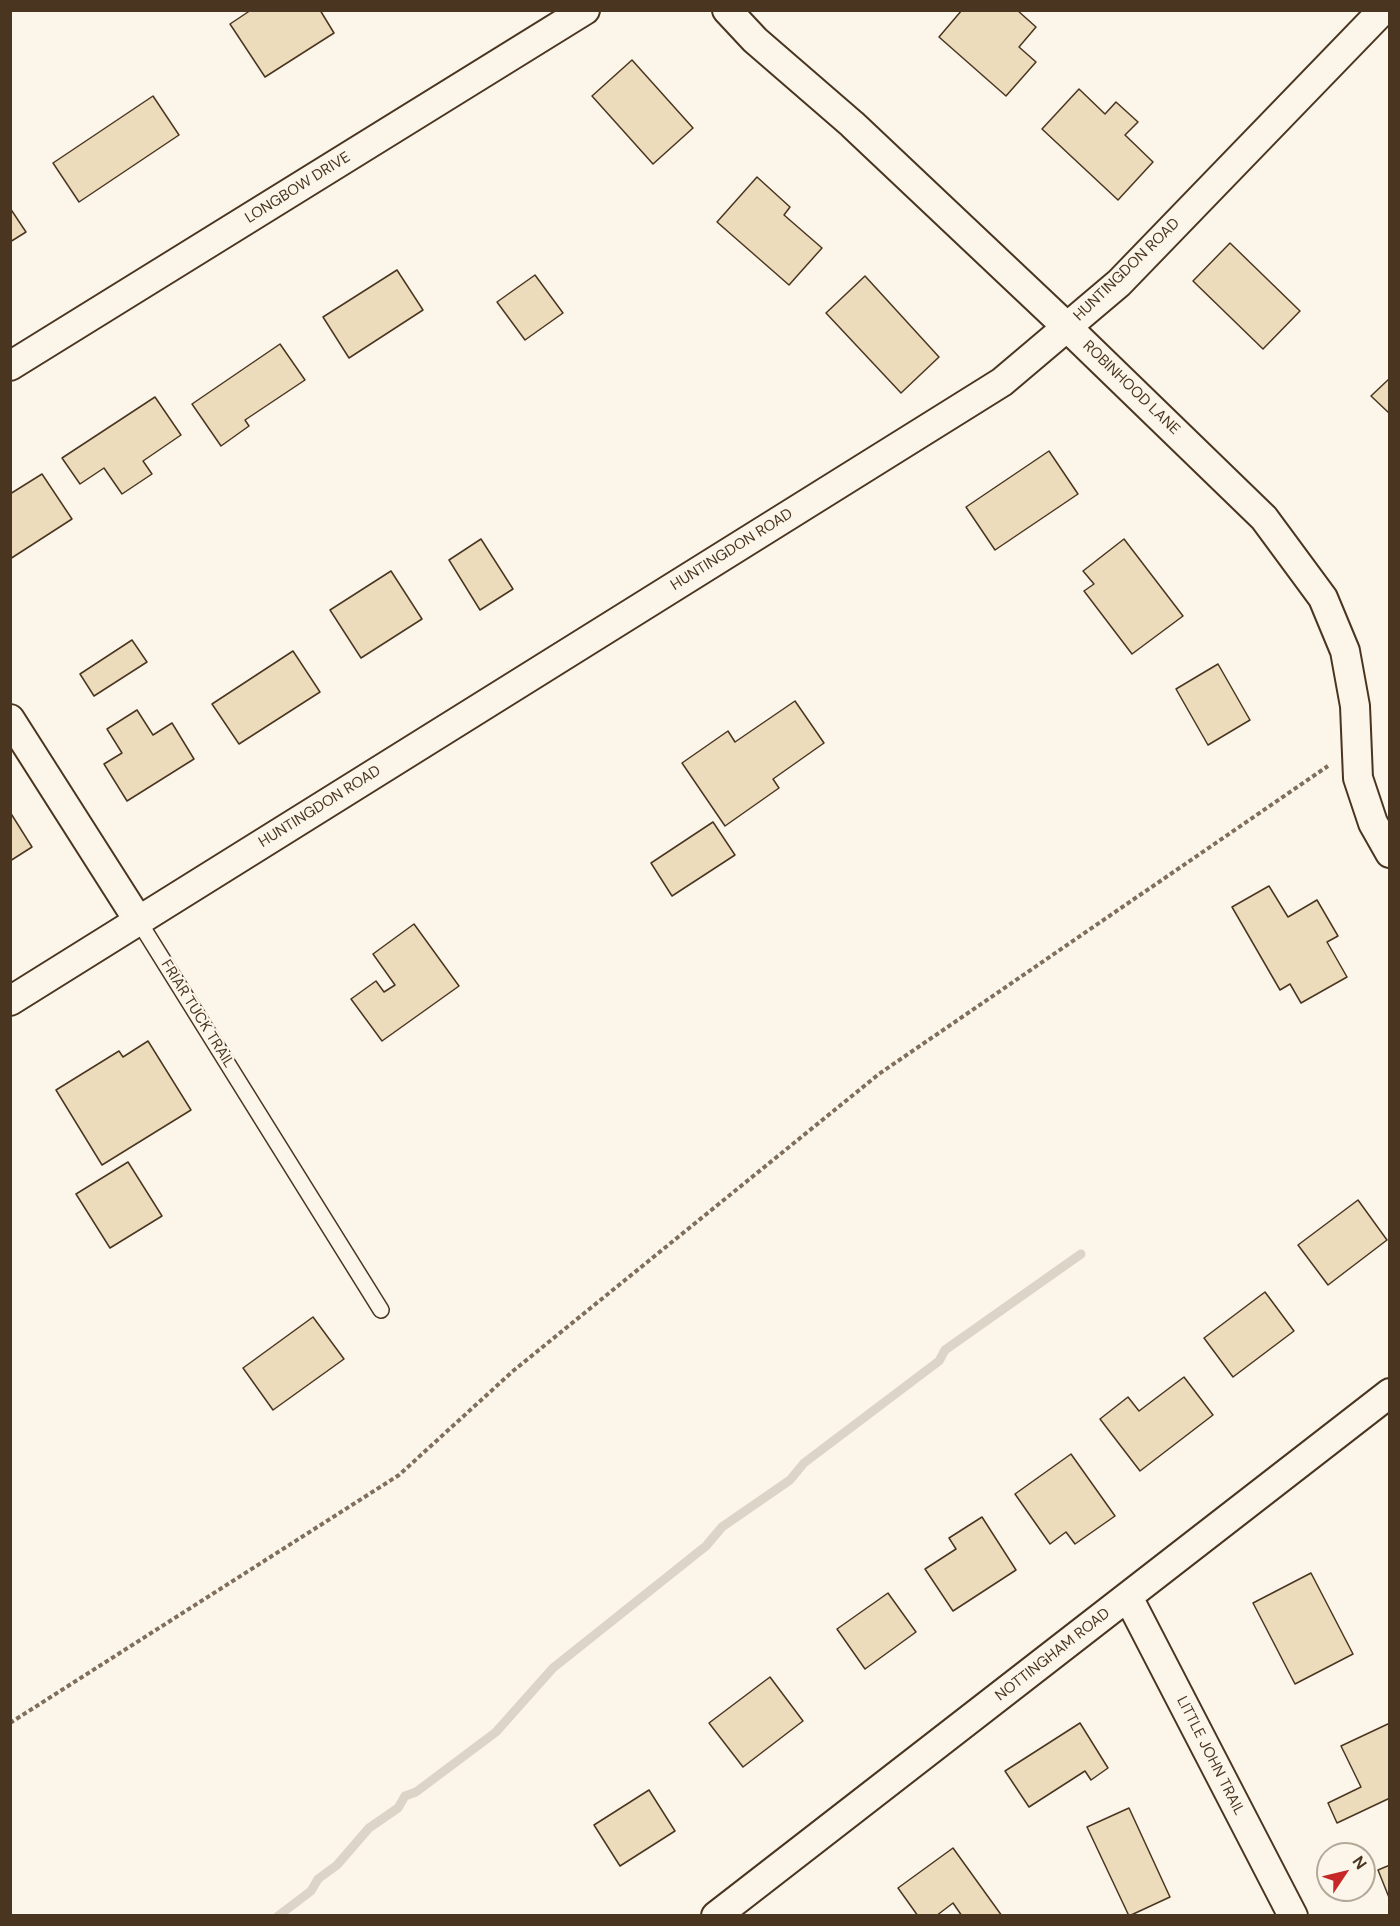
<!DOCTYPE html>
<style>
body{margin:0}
#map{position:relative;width:1400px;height:1926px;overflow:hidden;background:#fbf6e9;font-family:"DM Sans",sans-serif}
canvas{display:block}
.frame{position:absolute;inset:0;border:12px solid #4a3520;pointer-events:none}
.north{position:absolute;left:1316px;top:1842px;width:60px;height:60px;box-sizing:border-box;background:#fbf6e9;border:2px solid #b4a999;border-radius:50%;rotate:55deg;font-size:16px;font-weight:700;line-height:24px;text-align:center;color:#4a3520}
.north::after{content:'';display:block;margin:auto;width:21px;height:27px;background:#c62828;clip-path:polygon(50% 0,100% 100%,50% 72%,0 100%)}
</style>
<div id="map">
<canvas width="1400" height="1926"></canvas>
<div class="frame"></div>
<div class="north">N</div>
</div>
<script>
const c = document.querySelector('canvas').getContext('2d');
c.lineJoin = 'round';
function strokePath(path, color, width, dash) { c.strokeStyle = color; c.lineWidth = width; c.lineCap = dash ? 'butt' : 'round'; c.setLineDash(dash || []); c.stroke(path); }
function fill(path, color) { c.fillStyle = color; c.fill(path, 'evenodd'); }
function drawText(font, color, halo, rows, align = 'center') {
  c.font = font + ' "DM Sans",sans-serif'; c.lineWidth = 4.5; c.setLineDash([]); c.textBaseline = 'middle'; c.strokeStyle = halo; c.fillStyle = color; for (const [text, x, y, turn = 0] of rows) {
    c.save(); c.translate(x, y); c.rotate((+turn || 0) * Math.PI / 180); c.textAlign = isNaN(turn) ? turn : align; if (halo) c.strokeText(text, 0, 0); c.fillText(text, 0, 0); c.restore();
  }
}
const stream = new Path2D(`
 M278 1916 311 1891 318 1879 337 1865 369 1828 398 1808 405 1796 416 1792 496 1732 553 1668 706 1546 722 1527 790 1480 804 1463 939 1361 945 1350 1081 1254`);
const building = new Path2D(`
 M251 10H320L334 33 265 77 230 24Z
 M962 10H1017L1036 27 1019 47 1036 62 1006 96 939 37Z
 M632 60 693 128 653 164 592 96Z
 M1079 89 1105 114 1116 102 1138 122 1125 135 1153 162 1118 200 1042 129Z
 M153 96 179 135 79 202 53 163Z
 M757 177 790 207 784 215 822 248 789 285 717 222Z
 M10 208 26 232 10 242Z
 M1230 243 1300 311 1263 349 1193 281Z
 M397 270 423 310 349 358 323 317Z
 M535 275 563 313 525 340 497 302Z
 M865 276 939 357 901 393 826 313Z
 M280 344 305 380 245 420 249 426 221 446 192 404Z
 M1390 378V414L1371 396Z
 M155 397 181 435 143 461 152 474 122 494 104 468 80 484 62 458Z
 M1049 451 1078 494 995 550 966 507Z
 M42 474 72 519 10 559V494Z
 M481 539 513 589 480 610 449 560Z
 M1124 539 1183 616 1132 654 1084 591 1094 584 1083 571Z
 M391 571 422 619 361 658 330 610Z
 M132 640 147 662 94 696 80 674Z
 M293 651 320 692 239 744 212 704Z
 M1218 664 1250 720 1208 745 1176 689Z
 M795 701 824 743 773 779 779 788 725 826 682 763 728 731 735 742Z
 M137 710 153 735 172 723 194 759 127 801 104 764 122 753 107 729Z
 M10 812 32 847 10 861Z
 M713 822 735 855 672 896 651 863Z
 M1269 886 1288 917 1317 900 1338 936 1327 942 1347 977 1301 1003 1290 984 1280 990 1232 907Z
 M414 924 459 986 382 1041 351 999 376 981 384 992 395 985 373 954Z
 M148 1041 191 1110 102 1165 56 1090 119 1051 123 1057Z
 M128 1162 162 1216 110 1248 76 1194Z
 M1358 1200 1387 1240 1328 1285 1298 1245Z
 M1265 1292 1294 1331 1233 1377 1204 1338Z
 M313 1317 344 1359 273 1410 243 1368Z
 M1184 1377 1213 1415 1140 1471 1100 1419 1128 1397 1139 1411Z
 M1071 1454 1115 1516 1075 1544 1066 1532 1050 1544 1015 1494Z
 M982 1517 1016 1570 953 1611 925 1569 956 1549 949 1538Z
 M1311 1573 1353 1654 1295 1684 1253 1603Z
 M888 1593 916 1632 865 1669 837 1629Z
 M770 1677 803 1721 743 1767 709 1723Z
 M1080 1723 1108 1768 1091 1780 1085 1771 1029 1807 1005 1771Z
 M1390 1723V1798L1337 1823 1328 1803 1361 1787 1341 1746Z
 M649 1790 675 1831 620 1866 594 1825Z
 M1129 1808 1170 1897 1129 1916 1087 1827Z
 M953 1848 1002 1916H962L953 1903 936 1916H918L898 1888Z
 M1390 1865V1900L1378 1870Z`);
const path = new Path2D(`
 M10 1723 399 1475 513 1371 879 1074 1328 766`);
const service = new Path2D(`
 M138 920 381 1310`);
const minor = new Path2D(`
 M727 10 755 40 852 124 1068 328 1264 518 1323 598 1345 651 1355 706 1358 778 1373 823 1390 853
 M10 366 585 10
 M10 719 138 920
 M10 1001 1002 382 1119 283 1383 10
 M1128 1597 1293 1916
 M716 1916 1390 1393`);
const streetNames = [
 ["LONGBOW DRIVE",298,188,-32],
 ["HUNTINGDON ROAD",1127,270,-44],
 ["ROBINHOOD LANE",1131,388,44],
 ["HUNTINGDON ROAD",732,550,-32],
 ["HUNTINGDON ROAD",320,807,-32],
 ["FRIAR TUCK TRAIL",197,1014,58],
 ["NOTTINGHAM ROAD",1053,1655,-38],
 ["LITTLE JOHN TRAIL",1210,1756,63]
];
strokePath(stream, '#dcd4c6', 9);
fill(building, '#ecdcbc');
strokePath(building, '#4a3520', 1.5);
strokePath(service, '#4a3520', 18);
strokePath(minor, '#4a3520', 32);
strokePath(path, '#7f6f5c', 4, [4.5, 3]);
strokePath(service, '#fbf6e9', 15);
strokePath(minor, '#fbf6e9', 28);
drawText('15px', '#4a3520', '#fbf6e9', streetNames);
</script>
